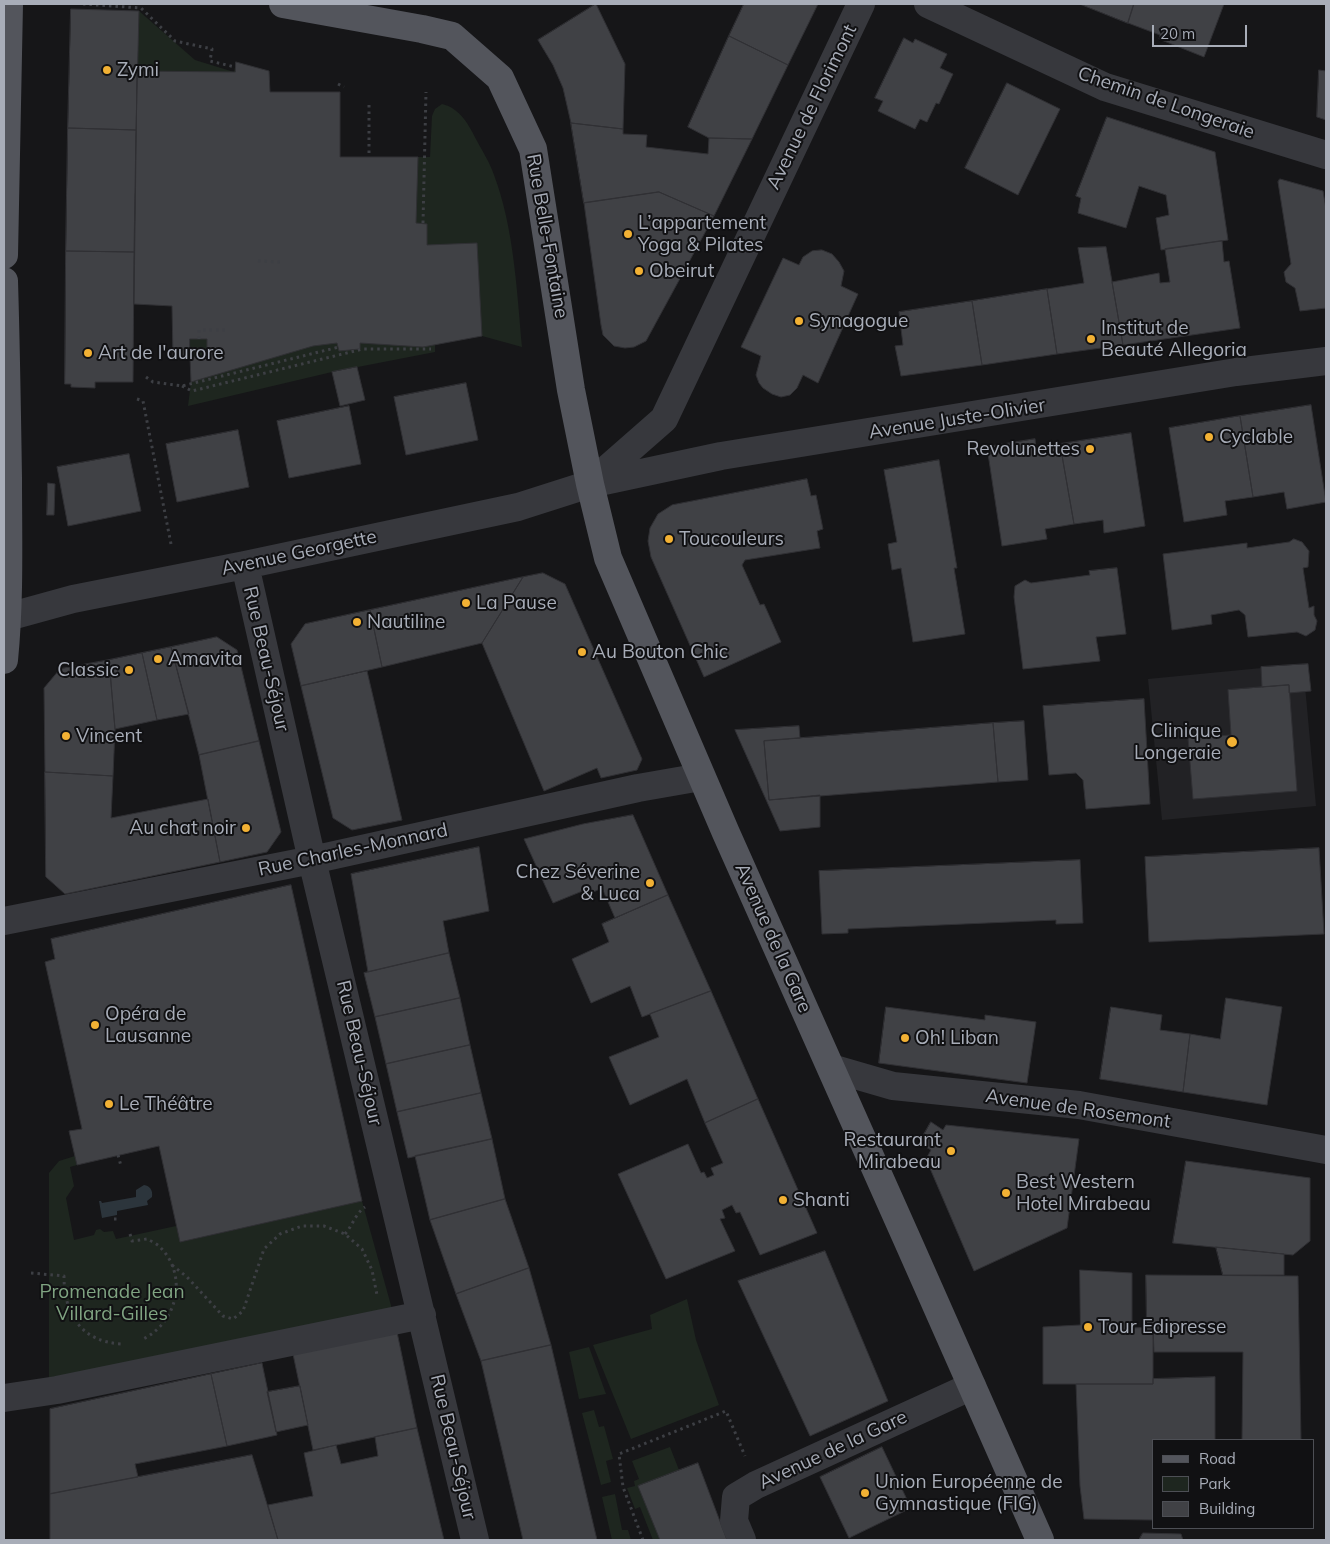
<!DOCTYPE html>
<meta charset="utf-8">
<style>
body{margin:0}
#map{position:relative;width:1330px;height:1544px;overflow:hidden;background:#161618;font-family:Mulish,sans-serif}
canvas{display:block}
.frame{position:absolute;inset:0;border:5px solid #a8adb8;pointer-events:none}
.legend{position:absolute;left:1152px;top:1439px;width:162px;height:90px;box-sizing:border-box;background:#111113;border:1px solid #4d4f55;margin:0;padding:6px 9px;list-style:none;font-size:15px;color:#a8adb8}
.legend li{display:flex;align-items:center;gap:10px;height:25px}
.legend b{width:25px;border:1px solid #4d4f55}
.scale{position:absolute;left:1152px;top:25px;width:95px;height:22px;box-sizing:border-box;border:2px solid #a8adb8;border-top:0;padding-left:6px;font-size:15px;line-height:18px;white-space:nowrap;color:#a8adb8;-webkit-text-stroke:4px #111113;paint-order:stroke}
</style>
<div id="map">
<canvas width="1330" height="1544"></canvas>
<div class="frame"></div>
<ul class="legend">
<li><b style="height:6px;background:#53555c"></b>Road</li>
<li><b style="height:14px;background:#1e261f"></b>Park</li>
<li><b style="height:14px;background:#404145"></b>Building</li>
</ul>
<div class="scale">20 m</div>
</div>
<script>
const c = document.querySelector('canvas').getContext('2d');
c.lineJoin = 'round';
function fill(path, color) { c.fillStyle = color; c.fill(path, 'evenodd'); }
function strokePath(path, color, width, dash) { c.strokeStyle = color; c.lineWidth = width; c.lineCap = dash ? 'butt' : 'round'; c.setLineDash(dash || []); c.stroke(path); }
function drawText(font, color, halo, rows, align = 'center') {
  c.font = font + ' Mulish,sans-serif'; c.lineWidth = 4; c.setLineDash([]); c.textBaseline = 'middle'; c.strokeStyle = halo; c.fillStyle = color; for (const [text, x, y, turn = 0] of rows) {
    c.save(); c.translate(x, y); c.rotate((+turn || 0) * Math.PI / 180); c.textAlign = isNaN(turn) ? turn : align; if (halo) c.strokeText(text, 0, 0); c.fillText(text, 0, 0); c.restore();
  }
}
const built = new Path2D(`
 M1303 664 1316 806 1162 820 1148 679Z`);
const green = new Path2D(`
 M139 11 195 60 234 72 236 62 269 71 270 92H340V157H430L432 116 435 109 442 104C460 108 469 125 477 141 483 152 490 163 494 175 514 228 517 291 522 347L482 336 435 344V352L332 372 188 406 191 382 190 358 173 357 172 306 134 304 136 130Z
 M75 1156 77 1165 70 1167 74 1186 66 1198 74 1240 94 1235 96 1230 100 1229 104 1232 113 1231 116 1239 176 1226 181 1242 362 1201 392 1309 49 1381V1173L59 1161Z
 M687 1299 696 1340 719 1405 631 1439 593 1345 652 1329 650 1315Z
 M589 1347 606 1394 579 1399 569 1352Z
 M594 1410 599 1427 604 1426 613 1459 606 1461 611 1482 601 1485 582 1413Z
 M670 1447 679 1470 639 1486 660 1540H653L640 1507 635 1509 627 1488 635 1486 634 1481 639 1479 632 1461Z
 M615 1494 622 1530H628L631 1540H612L602 1497Z`);
const water = new Path2D(`
 M144 1185C150 1186 153 1190 152 1197L147 1201 148 1205 117 1211V1215L102 1218 99 1201H101L102 1203 136 1197V1190Z`);
const building = new Path2D(`
 M596 4 625 64 623 129 571 123 563 88 553 65 538 40Z
 M744 4H818L788 65 729 36Z
 M1080 4H1134L1128 23Z
 M1134 4H1224L1204 57 1159 39 1160 35 1128 23Z
 M71 9 139 11 136 130 68 128Z
 M729 36 788 65 752 139 709 138 688 127Z
 M904 38 913 43 915 39 947 54 940 68 953 74 939 104 936 103 927 122 920 119 915 129 878 111 883 101 875 98Z
 M236 62 269 71 270 92H340V157H418L416 223 427 224V245L477 243 482 336 423 347 360 343V349L339 351 337 343 313 346 191 382 190 357H173L172 306 134 304 137 71 235 72Z
 M1319 70 1326 71V120L1317 117Z
 M1007 83 1060 109 1018 195 965 168Z
 M1107 117 1215 152 1228 240 1161 250 1156 218 1169 215 1166 195 1139 186 1126 228 1078 213 1081 198 1076 196Z
 M571 123 623 129V134L647 135 646 147 708 154 709 138 752 139 714 216 659 192 584 203Z
 M68 128 136 130 134 252 66 251Z
 M1280 179 1323 191 1326 209V308L1300 311 1295 288 1286 282 1284 272 1291 264 1278 182Z
 M659 192 714 216 646 341 634 347 625 348 614 346 603 335 601 325 584 203Z
 M1222 241 1224 262 1229 261 1240 328 1123 345 1112 282 1159 273 1160 283 1170 282 1165 249Z
 M1106 247 1123 345 1057 354 1047 289 1084 283 1078 248Z
 M822 250 832 254 839 262 844 271 841 286 858 294 818 383 803 375 797 388 790 395 781 397 772 394 763 388 759 383 756 375 761 356 741 347 783 258 799 265 803 257 812 251Z
 M66 251 134 252 133 382H95V388L71 387V384H65Z
 M1047 289 1057 354 982 365 972 301Z
 M972 301 982 365 901 376 895 346 903 345 899 312Z
 M190 339H207V357H190Z
 M357 367 365 400 340 406 332 372Z
 M466 383 478 440 406 455 394 397Z
 M1311 405 1326 502 1287 509 1284 492 1253 497 1240 416Z
 M349 406 361 464 289 478 277 421Z
 M1240 416 1253 497 1225 501 1227 515 1184 522 1169 428Z
 M238 430 249 487 177 502 166 444Z
 M1131 433 1145 526 1104 533 1103 520 1074 524 1060 444Z
 M1035 439 1036 448 1060 444 1074 524 1045 529 1047 539 1002 546 987 447Z
 M129 454 141 511 68 526 57 467Z
 M939 460 957 568H954L965 634 913 642 901 568 892 570 888 544 897 542 884 470Z
 M807 479 811 496 816 495 823 529 817 531 820 548 745 560 742 565 760 605 764 604 781 642 704 677 651 557 648 541 650 528 658 514 672 505Z
 M48 483 55 484 54 515H47Z
 M1294 539 1302 542 1309 551 1308 567 1303 568 1309 608 1314 606V615L1317 621 1315 630 1306 636 1297 632 1248 637 1245 615 1239 610 1211 615 1212 624 1172 630 1163 554 1247 543V548L1289 542Z
 M1117 568 1126 634 1096 637 1100 661 1023 669 1014 597 1015 586 1025 580 1031 583 1090 575 1089 571Z
 M543 573 565 584 642 759 637 770 601 778 597 768 544 791 482 643 523 577Z
 M523 577 482 643 382 667 370 610Z
 M370 610 382 667 301 686 291 644 305 624Z
 M217 637 237 650 259 741 199 755 171 647Z
 M171 647 189 714 157 720 142 653Z
 M142 653 157 720 115 729 109 660Z
 M109 660 115 729 113 776 45 772 44 688 60 669Z
 M1308 664 1311 691 1289 693V685L1262 687 1261 667Z
 M367 671 402 820 352 830 333 818 301 686Z
 M1289 685 1297 791 1193 799 1188 738 1231 735 1228 690Z
 M1144 699 1150 804 1086 809 1083 780 1076 773 1049 775 1043 706Z
 M1024 721 1028 780 998 782 993 723Z
 M993 723 998 782 769 800 764 741Z
 M799 726 800 738 764 741 769 800 820 795V827L780 831 735 730Z
 M259 741 281 832 267 852 220 862 199 755Z
 M45 772 113 776 111 818 208 799 220 862 65 894 46 877Z
 M633 815 668 895 615 918 602 888 587 895 585 890 553 903 524 839 583 824Z
 M479 847 489 911 443 921 449 953 368 972 351 874Z
 M1319 848 1324 934 1149 942 1145 857Z
 M1080 860 1083 923 1056 924V920L848 929V933L822 934 819 871Z
 M291 885 362 1201 180 1242 159 1146 77 1165 69 1131 82 1129 45 962 55 959 51 939Z
 M668 895 711 991 642 1017 630 986 591 1003 572 959 609 942 602 924Z
 M449 953 460 998 375 1017 364 973Z
 M711 991 758 1099 705 1123 687 1079 630 1105 609 1057 659 1037 650 1014Z
 M460 998 470 1045 386 1064 375 1017Z
 M1226 998 1282 1007 1267 1105 1183 1092 1190 1034 1220 1039Z
 M886 1007 985 1020V1015L1036 1022 1027 1083 879 1063Z
 M1111 1007 1162 1015 1160 1030 1190 1034 1183 1092 1100 1079Z
 M470 1045 481 1093 397 1112 386 1064Z
 M481 1093 492 1139 408 1158 397 1112Z
 M758 1099 817 1233 760 1255 740 1212 736 1213 732 1205 722 1210 725 1218 720 1219 735 1251 666 1279 618 1174 688 1144 701 1173 704 1172 707 1178 714 1175 711 1168 723 1163 705 1123Z
 M931 1122 943 1130 946 1125 1079 1139 1067 1228 974 1271 926 1159 931 1150 919 1143Z
 M492 1139 505 1199 430 1220 415 1156Z
 M1186 1161 1310 1178V1241L1293 1255 1173 1243Z
 M505 1199 529 1268 456 1294 430 1220Z
 M1216 1247 1284 1254V1275H1223Z
 M825 1251 888 1401 810 1436 738 1281Z
 M529 1268 551 1345 481 1361 456 1294Z
 M1080 1270 1132 1273V1328L1153 1327V1384H1043V1327L1080 1325Z
 M1146 1275 1298 1276 1301 1440H1242L1243 1352H1154L1153 1327H1147Z
 M397 1332 417 1428 313 1450 293 1354Z
 M551 1345 597 1540H523L481 1361Z
 M262 1363 277 1435 227 1446 211 1374Z
 M211 1374 227 1446 135 1464 138 1477 50 1494V1409Z
 M1215 1377V1440H1154V1527L1153 1520 1084 1519 1080 1486 1076 1384H1153V1379Z
 M300 1386 308 1425 276 1432 267 1392Z
 M417 1428 444 1540H278L268 1505 313 1496 304 1453 336 1445 341 1464 378 1456 375 1437Z
 M882 1447 911 1508 849 1538 820 1477Z
 M252 1455 278 1540H50V1494Z
 M698 1463 727 1540H660L638 1486Z
 M1143 1533 1181 1534 1183 1540H1139Z`);
const path = new Path2D(`
 M83 4 141 8 175 41 212 49 210 61 235 67
 M338 84 344 87
 M369 153V103
 M423 223 426 92
 M258 261 280 262
 M199 339V330H225
 M146 377 153 382 182 386 339 347
 M182 386 192 391 363 349H431
 M137 399 143 401 171 544
 M118 1155 121 1166
 M114 1219H118
 M130 1234 132 1241 147 1239C151 1241 157 1244 160 1247 189 1276 177 1324 141 1340
 M345 1234C353 1225 355 1214 365 1207
 M172 1265 187 1277 223 1316 233 1319 243 1311 264 1249 280 1234 302 1226H324L345 1234 362 1249 372 1270 377 1295
 M31 1273 64 1276C64 1314 81 1342 122 1344
 M643 1540 623 1487 619 1454 726 1411 745 1456`);
const minor = new Path2D(`
 M928 4 1105 87 1326 155
 M591 483 664 419 861 4
 M245 565 312 860 475 1540
 M4 618 73 599 245 565 518 507 590 484 721 456 1236 372 1326 361
 M4 921 312 860 638 788 701 777
 M831 1068 893 1086 1079 1105 1326 1150
 M4 1398 57 1390 422 1315
 M742 1540 734 1521 736 1497 756 1485 972 1386`);
const major = new Path2D(`
 M283 4 422 29 452 36 500 78 533 149 571 390 590 484 608 558 726 833 910 1246 1040 1540
 M4 255 9 4
 M4 281C6 347 7 412 8 478 8 539 10 599 4 660`);
const markers = [
 [107,70,5,"#f2b134"],
 [628,234,5,"#f2b134"],
 [639,271,5,"#f2b134"],
 [799,321,5,"#f2b134"],
 [1091,339,5,"#f2b134"],
 [88,353,5,"#f2b134"],
 [1209,437,5,"#f2b134"],
 [1090,449,5,"#f2b134"],
 [669,539,5,"#f2b134"],
 [466,603,5,"#f2b134"],
 [357,622,5,"#f2b134"],
 [582,652,5,"#f2b134"],
 [158,659,5,"#f2b134"],
 [129,670,5,"#f2b134"],
 [66,736,5,"#f2b134"],
 [1232,742,6,"#f2b134"],
 [246,828,5,"#f2b134"],
 [650,883,5,"#f2b134"],
 [95,1025,5,"#f2b134"],
 [905,1038,5,"#f2b134"],
 [109,1104,5,"#f2b134"],
 [951,1151,5,"#f2b134"],
 [1006,1193,5,"#f2b134"],
 [783,1200,5,"#f2b134"],
 [1088,1327,5,"#f2b134"],
 [865,1493,5,"#f2b134"]
];
const poiNames = [
 ["Zymi",117,70],
 ["L’appartement",638,223],
 ["Yoga & Pilates",638,245],
 ["Obeirut",649,271],
 ["Synagogue",809,321],
 ["Institut de",1101,328],
 ["Beauté Allegoria",1101,350],
 ["Art de l'aurore",98,353],
 ["Cyclable",1219,437],
 ["Revolunettes",1080,449,"right"],
 ["Toucouleurs",679,539],
 ["La Pause",476,603],
 ["Nautiline",367,622],
 ["Au Bouton Chic",592,652],
 ["Amavita",168,659],
 ["Classic",119,670,"right"],
 ["Clinique",1221,731,"right"],
 ["Longeraie",1221,753,"right"],
 ["Vincent",76,736],
 ["Au chat noir",236,828,"right"],
 ["Chez Séverine",640,872,"right"],
 ["& Luca",640,894,"right"],
 ["Opéra de",105,1014],
 ["Lausanne",105,1036],
 ["Oh! Liban",915,1038],
 ["Le Théâtre",119,1104],
 ["Restaurant",941,1140,"right"],
 ["Mirabeau",941,1162,"right"],
 ["Best Western",1016,1182],
 ["Hotel Mirabeau",1016,1204],
 ["Shanti",793,1200],
 ["Tour Edipresse",1098,1327],
 ["Union Européenne de",875,1482],
 ["Gymnastique (FIG)",875,1504]
];
const streetNames = [
 ["Chemin de Longeraie",1166,103,19],
 ["Avenue de Florimont",812,107,-64],
 ["Rue Belle-Fontaine",547,236,80],
 ["Avenue Juste-Olivier",957,419,-9],
 ["Avenue Georgette",299,553,-12],
 ["Rue Beau-Séjour",266,659,77],
 ["Rue Charles-Monnard",353,850,-12],
 ["Avenue de la Gare",773,938,66],
 ["Rue Beau-Séjour",359,1053,77],
 ["Avenue de Rosemont",1078,1109,8],
 ["Rue Beau-Séjour",453,1447,77],
 ["Avenue de la Gare",833,1450,-25]
];
const parkNames = [
 ["Promenade Jean",112,1292],
 ["Villard-Gilles",112,1314]
];
fill(built, '#222225');
fill(green, '#1e261f');
fill(water, '#2c353c');
fill(building, '#404145');
strokePath(building, '#303034', 1);
strokePath(path, '#3d3f44', 3, [2.5, 4]);
strokePath(minor, '#37383d', 28);
strokePath(major, '#53555c', 28);
for (const [x, y, r, color] of markers) { const dot = new Path2D(); dot.arc(x, y, r, 0, 2 * Math.PI); c.fillStyle = color; c.fill(dot); strokePath(dot, '#111113', 2); }
drawText('19px', '#a8adb8', '#111113', poiNames, 'left');
drawText('19px', '#a8adb8', '#111113', streetNames);
drawText('19px', '#7fa381', '#111113', parkNames);
</script>
